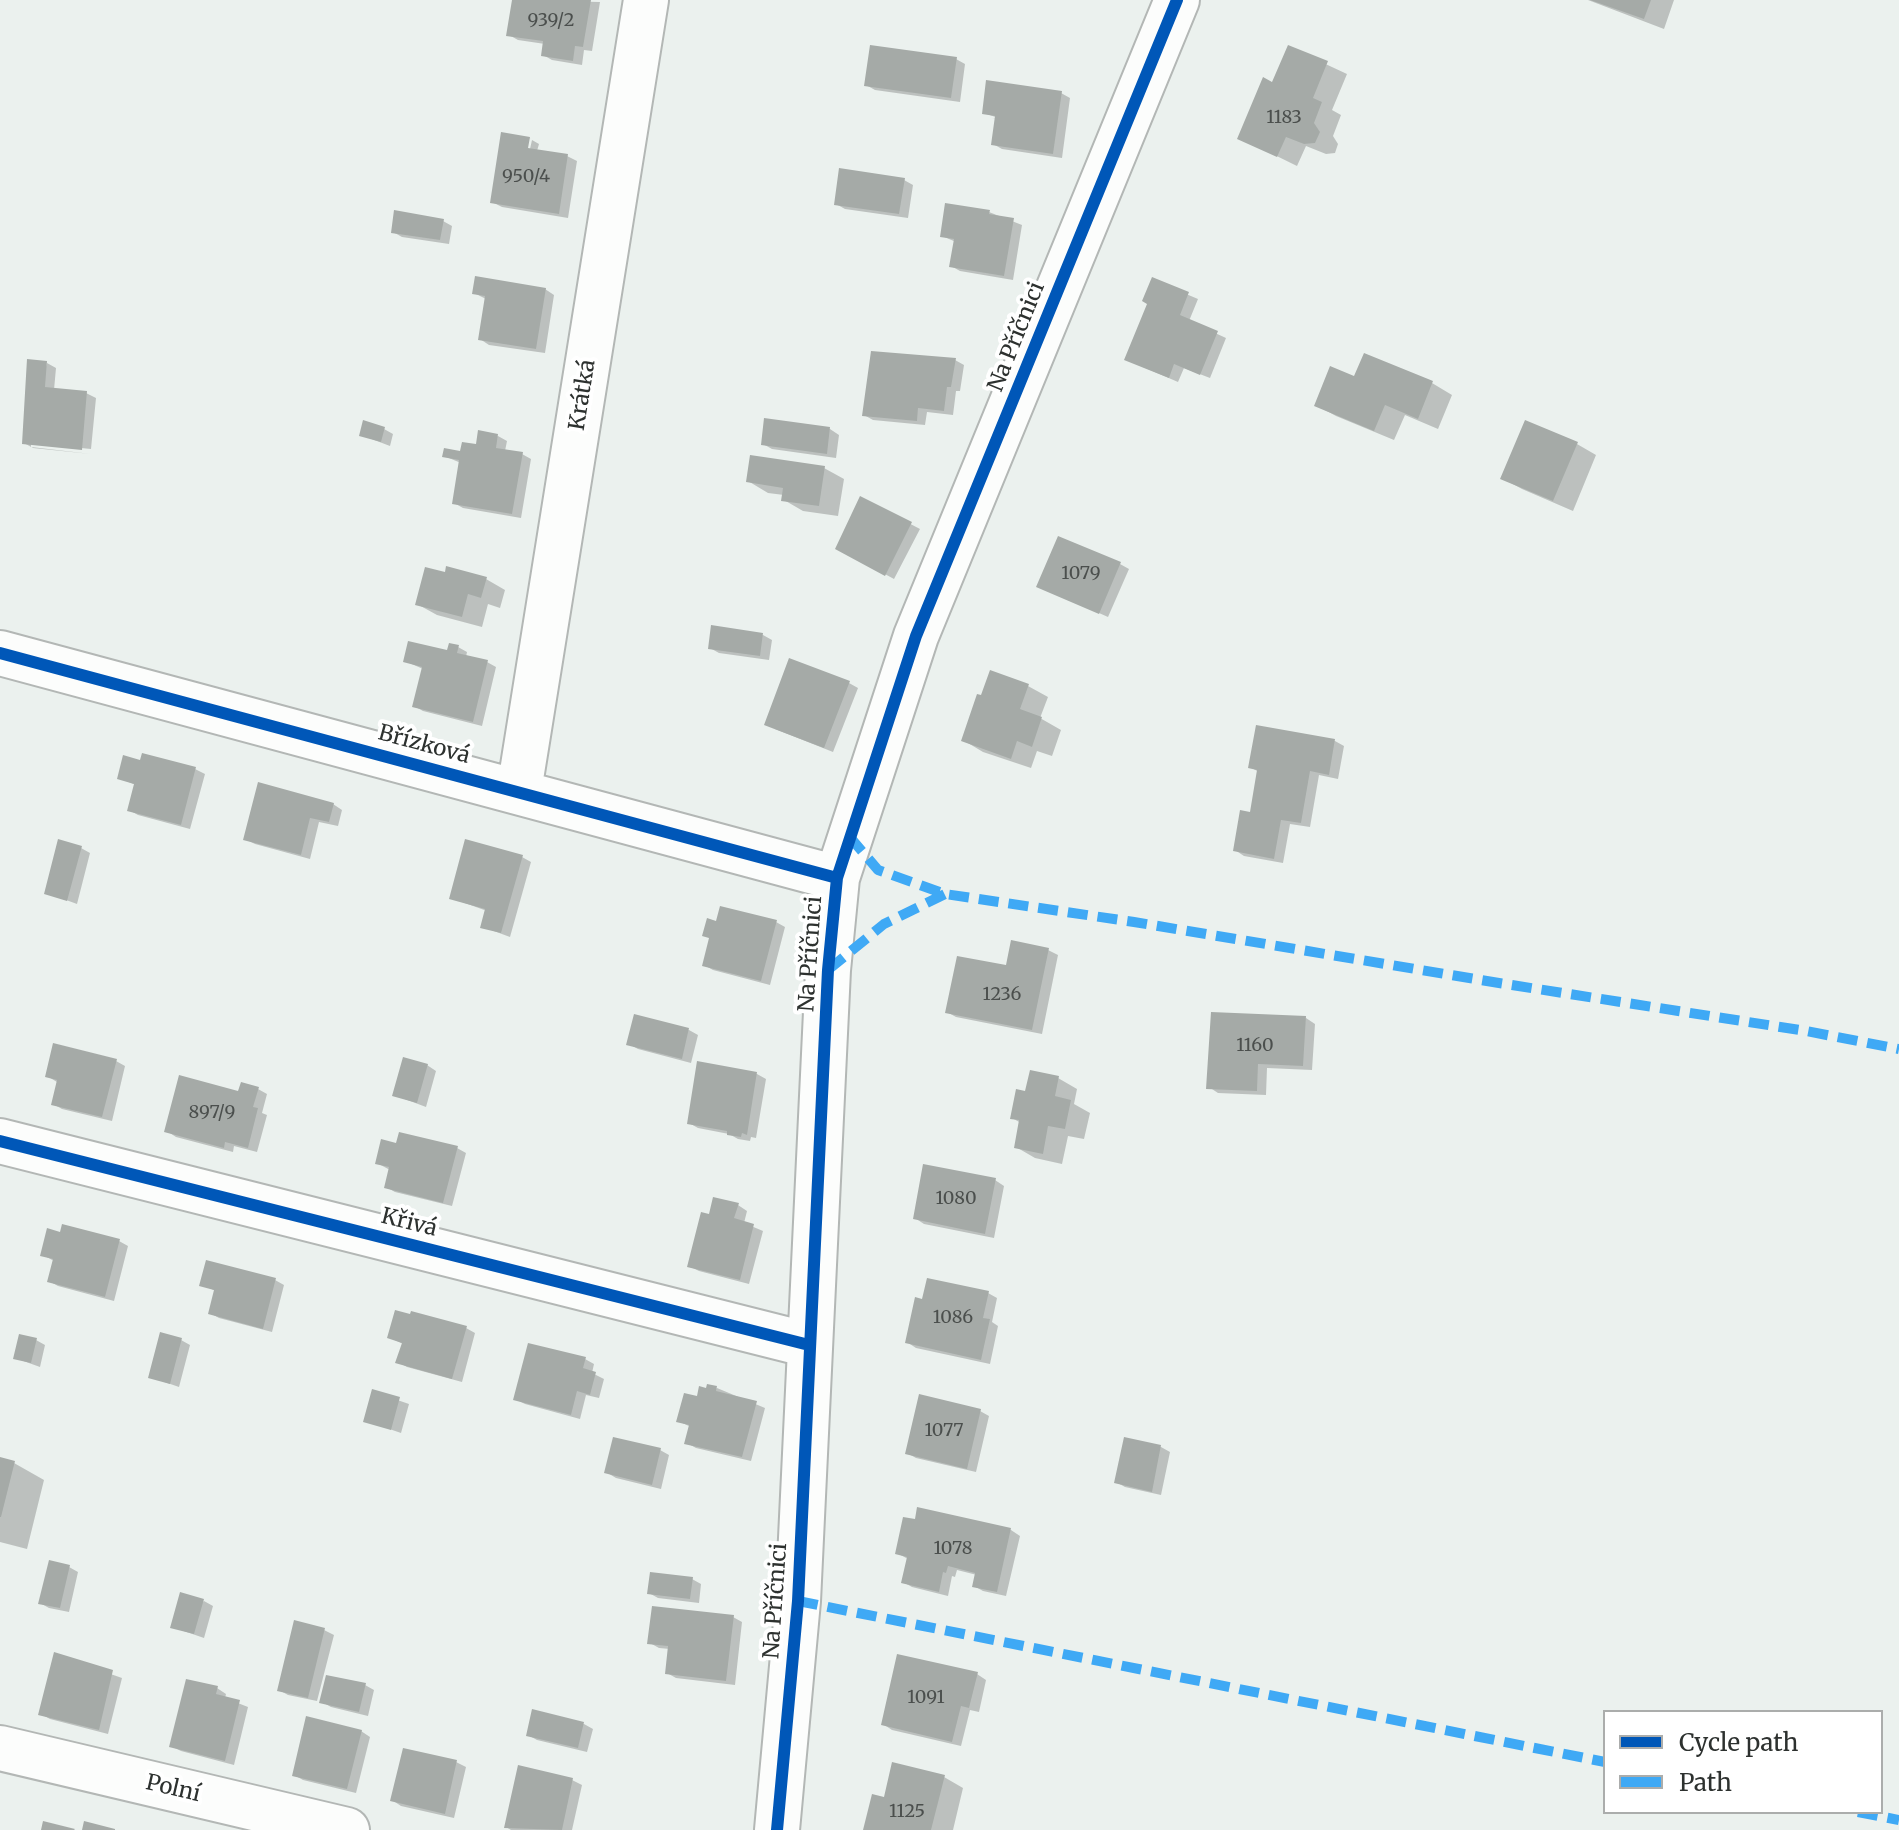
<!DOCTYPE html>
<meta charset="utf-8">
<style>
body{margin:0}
#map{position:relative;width:1899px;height:1830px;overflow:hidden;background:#ebf1ee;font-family:Merriweather,serif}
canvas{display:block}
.legend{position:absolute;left:1603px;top:1710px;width:280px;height:104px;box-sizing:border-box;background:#fff;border:2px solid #abadac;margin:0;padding:10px 14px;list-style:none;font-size:24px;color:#2d312f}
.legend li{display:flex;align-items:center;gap:16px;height:40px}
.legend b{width:40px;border:2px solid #abadac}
</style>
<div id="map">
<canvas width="1899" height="1830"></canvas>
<ul class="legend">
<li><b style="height:10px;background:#0057b8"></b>Cycle path</li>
<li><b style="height:10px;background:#3fa9f5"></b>Path</li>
</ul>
</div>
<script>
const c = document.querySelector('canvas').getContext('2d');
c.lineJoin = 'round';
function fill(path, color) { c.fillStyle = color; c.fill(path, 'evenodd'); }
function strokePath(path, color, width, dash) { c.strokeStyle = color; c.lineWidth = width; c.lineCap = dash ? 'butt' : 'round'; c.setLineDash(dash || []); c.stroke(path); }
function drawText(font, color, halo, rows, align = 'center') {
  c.font = font + ' Merriweather,serif'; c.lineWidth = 8; c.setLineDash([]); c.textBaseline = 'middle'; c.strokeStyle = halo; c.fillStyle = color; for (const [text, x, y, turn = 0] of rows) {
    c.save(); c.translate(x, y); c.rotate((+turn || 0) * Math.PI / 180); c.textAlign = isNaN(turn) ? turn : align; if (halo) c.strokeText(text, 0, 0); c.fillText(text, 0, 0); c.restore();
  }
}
const shadow = new Path2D(`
 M514 0 600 2 592 51 584 50 582 65 552 60 543 55 545 44 518 40 509 35Z
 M1588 0H1674L1664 29Z
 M1289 47 1347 74 1332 110 1341 115 1333 136 1338 144 1335 153 1326 154 1306 146 1297 166 1240 138 1273 84Z
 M956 59 965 64 960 102 875 90 866 85Z
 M1061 93 1070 98 1062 158 1002 149 993 144 996 119 992 118 1004 120 984 113Z
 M503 135 531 139H528L524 157 528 158 532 140 539 144 537 151 567 156 577 161 568 218 502 207 492 202Z
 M904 180 913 185 908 218 845 209 836 204Z
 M989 212 1022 225 1013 280 960 271 951 266 956 242 942 236Z
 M443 221 452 226 449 244 402 237 393 232Z
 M1153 280 1198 299 1189 321 1226 338 1210 378 1184 368 1178 382 1136 364Z
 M545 289 554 295 545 353 489 345 480 339 486 299 474 293Z
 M1365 356 1432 383 1452 395 1438 429 1405 415 1394 440 1336 416 1316 405 1355 379Z
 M955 360 964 365 960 391H956L953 415 927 412 925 425 873 420 864 415Z
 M47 363 56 368 54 390 86 393 96 398 91 449 31 443V447L91 454 33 448 24 443Z
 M766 421 830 429 839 435 836 458 772 449 763 444Z
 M384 429 393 434 390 446 361 435Z
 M498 436 507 441 505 451 522 454 531 459 521 518 463 508 454 503 461 463 444 456 462 453Z
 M1577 444 1596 455 1573 511 1522 489 1502 478Z
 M824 468 844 479 838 516 803 511 784 500V495L768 493 748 481Z
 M861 498 920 529 894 579 837 548Z
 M1120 564 1129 569 1108 617 1045 589Z
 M486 579 505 590 500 608 488 604 482 627 437 615 417 604Z
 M763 635 772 640 769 660 719 653 710 648Z
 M458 647 467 652 466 657 487 662 496 667 482 726 423 711 414 706 423 669 405 661 448 653Z
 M991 673 1028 686 1048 697 1040 718 1061 730 1052 756 1037 751 1031 768 983 752 963 740Z
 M849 683 858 688 833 752 775 729Z
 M1257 728 1335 741 1344 746 1338 779 1319 775 1310 827 1290 824 1283 863 1244 856 1235 850 1251 814 1259 772 1250 767Z
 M195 769 205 774 190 829 138 815 129 810 136 785 119 778Z
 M333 804 342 810 338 826 319 822 310 859 255 844 245 839Z
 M81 848 90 853 77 904 47 893Z
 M522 857 531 862 510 937 483 927 487 911 451 898Z
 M776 922 785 927 770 985 713 970 704 965 718 923Z
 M1048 950 1058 955 1042 1034 956 1017 947 1012 1007 968Z
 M636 1017 689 1030 698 1035 691 1063 638 1049 629 1044Z
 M1306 1018 1315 1024 1312 1070 1267 1068 1266 1095 1218 1093 1209 1087Z
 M116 1061 125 1066 112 1121 62 1109 53 1104 57 1082 47 1076Z
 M699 1064 757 1074 766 1079 756 1138 751 1137 750 1141 738 1139 729 1134 698 1128 689 1123Z
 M427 1065 436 1071 426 1107 394 1095Z
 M1058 1078 1077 1089 1074 1104 1090 1113 1084 1139 1068 1136 1062 1164 1035 1158 1016 1147 1021 1123 1012 1118 1027 1093Z
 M258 1089 267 1094 262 1113 267 1115 257 1152 234 1146 233 1152 176 1137 167 1131 239 1093Z
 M398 1145 457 1148 466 1153 452 1206 395 1192 386 1187 390 1170 377 1163Z
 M995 1180 1004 1186 994 1238 924 1224 915 1218Z
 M738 1205 747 1211 744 1223 763 1231 749 1284 699 1271 689 1266 710 1216Z
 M119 1241 128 1246 114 1301 58 1286 49 1281 54 1261 43 1255Z
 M275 1280 284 1285 272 1332 219 1318 210 1313 216 1291 202 1285Z
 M988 1293 997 1298 992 1322 998 1326 990 1364 916 1348 907 1342 924 1301Z
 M466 1328 475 1333 462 1382 407 1367 398 1362 403 1344 389 1337Z
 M36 1340 45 1345 40 1367 15 1358Z
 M181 1340 190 1345 179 1387 150 1377Z
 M585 1359 594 1364 592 1373 604 1379 599 1398 586 1395 580 1419 525 1404 515 1399Z
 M717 1388 765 1408 751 1461 696 1448 687 1443 691 1427 678 1421 698 1399Z
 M374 1392 409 1404 401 1433 366 1421Z
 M980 1411 989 1416 976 1472 916 1458 907 1453Z
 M1126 1440 1161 1447 1170 1452 1161 1495 1125 1487 1116 1482Z
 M660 1450 669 1455 661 1489 616 1478 606 1472Z
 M0 1459 14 1463 44 1480 27 1549 0 1542Z
 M919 1509 1011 1530 1020 1536 1006 1596 983 1591 974 1586 977 1575 957 1570 955 1577 952 1576 948 1596 912 1587 903 1582 908 1559 897 1553 916 1522Z
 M69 1567 78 1572 69 1612 49 1608 40 1603Z
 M692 1579 701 1584 699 1603 658 1598 649 1593Z
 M204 1601 213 1606 204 1638 172 1627Z
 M733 1617 742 1622 735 1685 676 1678 667 1673 670 1649 659 1648 650 1643Z
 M324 1630 334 1635 317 1701 288 1695 279 1690Z
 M82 1664 122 1678 108 1734 50 1719 41 1714Z
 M977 1674 986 1680 979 1712 970 1710 961 1746 892 1730 883 1724Z
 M365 1685 374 1690 368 1716 331 1707 322 1702Z
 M217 1688 226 1694 225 1698 248 1707 234 1765 181 1751 171 1746Z
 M534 1712 584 1724 593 1729 587 1752 537 1740 528 1735Z
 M361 1731 370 1737 356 1793 303 1780 294 1775Z
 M456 1762 466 1767 454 1818 401 1806 392 1800Z
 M944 1777 963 1788 953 1830H865L886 1799Z
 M572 1780 582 1785 572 1830H511L506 1827Z`);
const building = new Path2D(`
 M512 0H591L583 47 575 46 573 61 541 56 543 41 506 36Z
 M1590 0H1651L1644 19Z
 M870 45 957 57 951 98 864 86Z
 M1288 45 1328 61 1313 98 1322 102 1314 123 1320 132 1315 143 1304 144 1286 137 1277 157 1237 139 1263 77 1272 82Z
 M986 80 1062 91 1053 154 991 145 995 116 982 114Z
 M501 132 530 137 528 148 568 154 559 214 490 203Z
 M839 168 905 178 899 214 834 205Z
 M945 203 990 210 989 214 1014 218 1004 276 949 267 954 239 940 237Z
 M394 210 444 219 440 240 391 233Z
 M475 276 546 288 536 349 478 340 485 296 472 294Z
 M1152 277 1189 292 1180 315 1218 331 1200 375 1174 364 1169 378 1124 360 1147 304 1142 301Z
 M871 351 956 358 951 387H947L944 411 918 408 917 421 862 416Z
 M1364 353 1433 381 1418 419 1385 405 1374 431 1314 406 1330 366 1354 376Z
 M27 359 47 361 45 387 87 391 82 450 22 444Z
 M764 418 830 427 827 454 761 445Z
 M363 420 385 427 381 442 359 436Z
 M1525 420 1578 442 1553 501 1500 479Z
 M478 430 498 434 496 448 523 452 512 514 452 504 459 460 442 457 444 448 460 451 462 442 476 444Z
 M750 455 825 466 819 506 781 501 783 488 746 482Z
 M860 496 912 522 885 576 835 549Z
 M1058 536 1121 562 1099 614 1036 587Z
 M446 566 487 577 481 598 468 594 462 617 415 605 425 567 445 572Z
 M711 625 763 633 760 656 708 649Z
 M408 641 447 650 449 643 459 645 457 653 488 660 473 722 412 707 422 667 403 662Z
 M789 658 850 681 824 748 764 725Z
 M990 670 1029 684 1020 709 1042 717 1032 747 1017 741 1011 759 961 741 977 694 981 695Z
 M1256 725 1335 739 1329 775 1310 771 1301 823 1281 820 1274 859 1233 851 1240 810 1250 812 1257 770 1248 768Z
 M142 753 196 767 181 825 127 811 134 784 117 779 123 755 140 760Z
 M258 782 334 803 329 822 310 818 301 855 243 840Z
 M58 839 82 846 67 901 44 894Z
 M465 839 523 855 501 933 480 928 485 909 449 899Z
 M720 906 777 920 761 981 702 966 709 938 702 936 707 918 716 921Z
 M1011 940 1049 948 1032 1030 945 1013 957 956 1006 965Z
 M1211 1012 1306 1016 1303 1066 1258 1064 1257 1091 1206 1089Z
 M634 1014 689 1028 682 1059 626 1045Z
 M53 1043 117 1059 102 1117 51 1105 57 1080 45 1077Z
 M403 1057 428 1064 417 1103 392 1096Z
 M697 1061 757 1072 747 1135 742 1133 741 1137 727 1135V1131L687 1124Z
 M1030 1070 1059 1076 1055 1096 1071 1100 1065 1129 1048 1126 1043 1154 1014 1148 1019 1120 1010 1119 1016 1089 1025 1091Z
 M179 1075 238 1091 241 1082 259 1087 253 1107 258 1108 248 1148 225 1142 224 1148 164 1132Z
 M399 1132 458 1146 443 1203 384 1188 389 1167 375 1164 381 1139 396 1143Z
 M923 1164 996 1178 985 1234 913 1219Z
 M713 1197 739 1203 734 1218 754 1224 740 1280 687 1267 701 1212 709 1214Z
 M62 1224 120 1239 105 1297 47 1282 53 1259 40 1256 47 1228 60 1232Z
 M206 1260 276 1278 263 1329 208 1314 214 1290 199 1286Z
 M927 1278 989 1291 983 1318 990 1319 981 1360 905 1343 915 1297 922 1299Z
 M395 1310 410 1314 411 1311 467 1326 452 1379 395 1363 402 1343 387 1338Z
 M160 1332 182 1338 170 1384 148 1378Z
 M19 1334 37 1338 31 1363 13 1359Z
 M528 1343 586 1357 583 1368 596 1372 590 1395 577 1391 571 1415 513 1400Z
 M707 1384 717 1386 716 1391 757 1401 742 1457 684 1444 689 1425 676 1422 684 1393 697 1396 699 1386 706 1388Z
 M372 1389 400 1397 391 1430 363 1422Z
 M919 1394 981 1409 967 1469 905 1454Z
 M613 1437 661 1448 652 1485 604 1473Z
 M1124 1437 1161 1445 1152 1492 1114 1483Z
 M0 1457 15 1461 1 1517H0Z
 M917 1507 1011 1528 997 1592 972 1587 975 1573 948 1566 946 1573 943 1572 939 1592 901 1583 907 1557 895 1554 903 1517 915 1519Z
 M49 1560 70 1565 60 1608 38 1604Z
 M650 1572 693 1577 690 1599 647 1594Z
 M180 1592 204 1599 194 1634 170 1628Z
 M652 1606 734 1615 726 1681 665 1674 668 1646 647 1644Z
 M294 1620 325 1628 308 1698 277 1691Z
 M54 1652 113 1670 99 1730 38 1715Z
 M897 1654 978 1672 969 1708 961 1706 952 1742 881 1725Z
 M326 1675 366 1683 359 1712 319 1703Z
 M186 1679 218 1686 216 1694 240 1700 225 1761 169 1747Z
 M532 1709 584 1722 578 1748 526 1736Z
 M306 1716 362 1730 347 1789 292 1776Z
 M403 1748 457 1760 445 1814 390 1801Z
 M892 1762 945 1775 931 1830H863L872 1794 884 1797Z
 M518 1765 573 1778 562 1830 504 1828Z
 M43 1821 75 1829 74 1830H41Z
 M84 1821 115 1829V1830H82Z`);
const street = new Path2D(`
 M0 653 837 878
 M519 791 646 0
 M0 1141 809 1345
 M0 1748 347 1830
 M777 1830 798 1601 828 970 837 878 916 636 1177 0`);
const quiet = new Path2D(`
 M849 836 878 870 945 894 1134 922 1499 983 1806 1031 1899 1049
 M828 970 884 924 945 894
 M798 1601 1605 1762
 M1858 1812 1899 1820`);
const cycleway = new Path2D(`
 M0 653 837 878
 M0 1141 809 1345
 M777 1830 798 1601 828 970 837 878 916 636 1177 0`);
const numberNames = [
 ["939/2",551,21],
 ["1183",1284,118],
 ["950/4",526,177],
 ["1079",1081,574],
 ["1236",1002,995],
 ["1160",1255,1046],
 ["897/9",212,1113],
 ["1080",956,1199],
 ["1086",953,1318],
 ["1077",944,1431],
 ["1078",953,1549],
 ["1091",926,1698],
 ["1125",907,1812]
];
const streetNames = [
 ["Na Příčnici",1017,337,-68],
 ["Krátká",583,395,-81],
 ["Břízková",424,745,15],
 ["Na Příčnici",811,954,-86],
 ["Křivá",409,1223,14],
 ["Na Příčnici",776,1601,-86],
 ["Polní",173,1789,13]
];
fill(shadow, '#0003');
fill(building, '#a5aaa7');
strokePath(street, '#b3b7b5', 48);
strokePath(street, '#fcfdfc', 44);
strokePath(quiet, '#3fa9f5', 10, [20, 10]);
strokePath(cycleway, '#0057b8', 12);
drawText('18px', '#4b4f4d', null, numberNames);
drawText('22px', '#2d312f', '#fff', streetNames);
</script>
